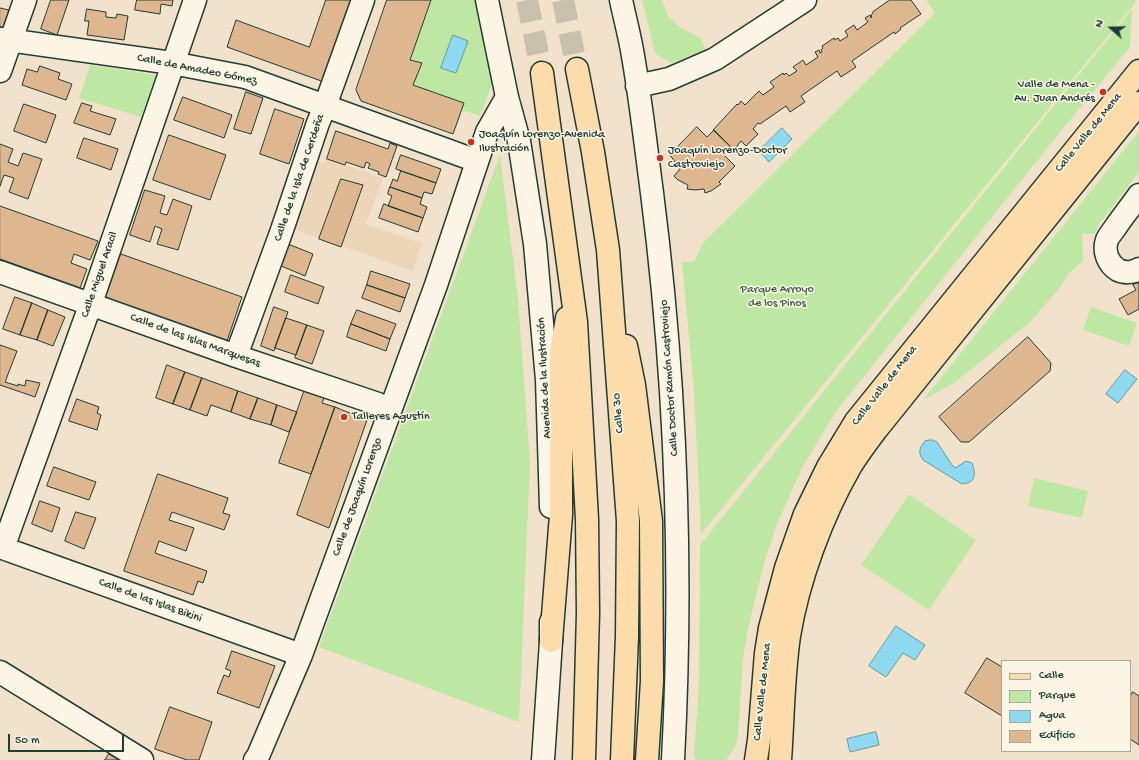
<!DOCTYPE html>
<meta charset="utf-8">
<style>
body{margin:0}
#map{position:relative;width:1139px;height:760px;overflow:hidden;background:#f3e2cb;font-family:"Gochi Hand",sans-serif}
canvas{display:block}
.legend{position:absolute;left:1001px;top:660px;width:130px;height:92px;box-sizing:border-box;background:#fcf5e5;border:1px solid #a4ab9e;margin:0;padding:5px 7px;list-style:none;font-size:12px;color:#1f3d34}
.legend li{display:flex;align-items:center;gap:8px;height:20px}
.legend b{width:20px;border:1px solid #a4ab9e}
.north{position:absolute;left:1091px;top:8px;width:40px;height:40px;-webkit-text-stroke:3px #fcf5e5;paint-order:stroke;rotate:290deg;font-size:11px;font-weight:700;line-height:16px;text-align:center;color:#1f3d34}
.north::after{content:'';display:block;margin:auto;width:14px;height:18px;background:#1f3d34;clip-path:polygon(50% 0,100% 100%,50% 72%,0 100%)}
.scale{position:absolute;left:8px;top:734px;width:116px;height:18px;box-sizing:border-box;border:2px solid #1f3d34;border-top:0;padding-left:5px;font-size:12px;line-height:14px;white-space:nowrap;color:#1f3d34;-webkit-text-stroke:3px #fcf5e5;paint-order:stroke}
</style>
<div id="map">
<canvas width="1139" height="760"></canvas>
<ul class="legend">
<li><b style="height:5px;background:#fddcac"></b>Calle</li>
<li><b style="height:11px;background:#bee7a3"></b>Parque</li>
<li><b style="height:11px;background:#8fd9f1"></b>Agua</li>
<li><b style="height:11px;background:#deb68f"></b>Edificio</li>
</ul>
<div class="north">N</div>
<div class="scale">50 m</div>
</div>
<script>
const c = document.querySelector('canvas').getContext('2d');
c.lineJoin = 'round';
function fill(path, color) { c.fillStyle = color; c.fill(path, 'evenodd'); }
function strokePath(path, color, width, dash) { c.strokeStyle = color; c.lineWidth = width; c.lineCap = dash ? 'butt' : 'round'; c.setLineDash(dash || []); c.stroke(path); }
function drawText(font, color, halo, rows, align = 'center') {
  c.font = font + ' "Gochi Hand",sans-serif'; c.lineWidth = 3; c.setLineDash([]); c.textBaseline = 'middle'; c.strokeStyle = halo; c.fillStyle = color; for (const [text, x, y, turn = 0] of rows) {
    c.save(); c.translate(x, y); c.rotate((+turn || 0) * Math.PI / 180); c.textAlign = isNaN(turn) ? turn : align; if (halo) c.strokeText(text, 0, 0); c.fillText(text, 0, 0); c.restore();
  }
}
const built = new Path2D(`
 M327 159 383 178 366 224 422 243 413 271 293 229 300 207H303L309 192 307 191 317 161 323 163Z`);
const green = new Path2D(`
 M431 0H474L493 81 480 116 462 110 464 103 413 85 422 63 410 60Z
 M642 0H662L668 16 681 28 701 38 705 50 671 63 655 53Z
 M926 0H1135V3L701 534 694 391 682 262H694L703 243 935 13Z
 M1132 9 1130 47 1057 136 837 410 803 466 777 524 765 560 755 599 747 634 743 659 738 736 735 747 726 760H696L694 754 699 684 700 545Z
 M90 65 156 75 141 117 79 98Z
 M1139 131V172L1099 224 1095 234H1082L1083 261 1069 273 1058 290 1030 322 954 383 923 400Z
 M500 155 518 298 530 463 519 722 319 647Z
 M1091 307 1137 323 1129 346 1083 330Z
 M1034 478 1088 491 1082 518 1028 506Z
 M909 494 976 540 929 610 861 565Z`);
const water = new Path2D(`
 M453 35 468 41 456 73 441 68Z
 M782 128 792 139 769 162 759 151Z
 M1125 370 1137 379 1118 403 1106 394Z
 M932 440 937 442 952 465 955 468 966 461 972 463C976 474 976 483 962 484L923 460C918 453 919 448 925 441Z
 M896 626 925 645 915 660 903 653 886 677 869 666Z
 M876 732 879 745 850 752 847 739Z`);
const building = new Path2D(`
 M51 0H69L57 35 41 29Z
 M137 0H173L172 6 161 4 160 14 135 10Z
 M326 0H354L324 82 227 47 236 20 309 47Z
 M387 0H431L410 60 422 63 413 85 464 103 453 134 361 101 356 90Z
 M890 0H911L921 14 900 28 901 29 895 34 894 32 852 61 856 67 841 77 837 71 801 96 805 102 790 112 786 106 760 124 758 123 753 129 758 134 746 146 741 141 734 150 713 130 737 104 738 105 741 101 745 105 759 91 763 95 774 87 770 82 783 73 784 75 786 73 789 76 797 71 793 67 803 60 806 65 818 57 815 52 819 50 820 53 822 52 821 50 823 48 822 46 834 38 835 40 838 38 840 41 848 36 845 31 854 25 857 30 868 22 865 18 870 15 871 18 872 17 871 15 873 13V12Z
 M0 8 9 10 6 28 0 27Z
 M87 9 106 12V17L116 18 117 14 128 16 124 40 87 35 89 21H85Z
 M40 66 60 73 58 79 72 84 66 100 22 85 27 69 37 72Z
 M246 92 263 98 251 134 234 129Z
 M183 97 232 115 224 138 174 120Z
 M82 103 92 106 90 111 116 119 110 135 74 123Z
 M24 104 56 115 46 143 14 131Z
 M275 109 304 119 289 164 260 154Z
 M697 127 707 137 714 130 730 146 722 153 735 166 719 182 721 184 711 191 705 193 704 189 695 190 687 189 688 185 678 180 674 176 680 169 670 155Z
 M336 131 388 149 390 143 397 146 386 177 378 174 379 172 368 168 370 164 366 162 364 168 346 162 345 165 327 159Z
 M169 135 226 155 210 200 153 180Z
 M84 138 118 149 111 170 77 158Z
 M0 144 13 149 8 162 18 166 23 153 42 159 28 199 9 192 14 178 4 175 0 186Z
 M401 155 441 169 436 183 396 169Z
 M401 171 436 183 432 194 424 192 422 198 390 187 393 179 397 181Z
 M341 179 363 185 341 247 319 239Z
 M390 187 422 198 420 204 427 207 423 218 388 206 392 196 388 194Z
 M145 190 165 196 160 213 167 215 173 199 192 206 178 250 157 244 162 229 155 226 150 242 130 235Z
 M384 204 423 218 418 232 379 218Z
 M0 206 98 241 90 260 74 254 71 263 87 269 80 288 0 259Z
 M288 244 313 254 305 276 279 265Z
 M121 254 242 297 227 341 105 298Z
 M371 271 410 284 405 298 367 285Z
 M291 275 324 287 318 304 285 292Z
 M1138 283 1139 285V309L1128 315 1119 299 1136 290 1133 285Z
 M367 285 405 298 400 312 362 298Z
 M15 297 32 303 20 335 3 329Z
 M32 303 48 310 37 340 20 335Z
 M274 307 288 312 274 351 261 346Z
 M48 310 65 317 53 346 37 340Z
 M357 310 396 324 390 339 351 324Z
 M286 318 307 325 296 355 275 348Z
 M351 324 390 339 386 351 347 337Z
 M307 325 324 331 312 364 295 358Z
 M1028 337 1051 363 1050 371 969 442H961L939 417Z
 M0 345 17 351 5 382 18 386V384L25 386 26 380 40 383 35 397 0 385Z
 M167 365 185 372 173 404 156 398Z
 M185 372 202 378 190 410 173 404Z
 M202 378 238 391 231 412 211 405 207 416 190 410Z
 M305 389 325 396 322 403 335 407 311 474 279 463Z
 M238 391 258 398 250 419 231 412Z
 M258 398 277 405 271 425 250 419Z
 M77 399 99 407 97 413 101 415 97 430 69 421Z
 M277 405 297 412 289 432 271 425Z
 M335 407 367 420 329 528 297 515Z
 M54 467 96 482 89 500 47 486Z
 M158 474 228 498 223 513 230 515 224 530 172 512 169 520 194 528 186 551 159 541 155 553 207 571 203 583 198 581 193 595 124 571Z
 M40 501 60 508 52 532 32 524Z
 M76 512 96 518 84 549 65 541Z
 M232 651 275 666 259 708 217 693 224 675 229 677 231 671 226 669Z
 M987 658 1002 667V716L965 693Z
 M1133 692 1139 696V745L1130 739V697Z
 M170 707 212 722 199 760H187L155 749Z
 M109 754 119 760H105Z`);
const highwayTunnel = new Path2D(`
 M527 0 542 73
 M563 0 577 69`);
const minor = new Path2D(`
 M487 0 507 97 519 141 535 244 547 380 551 507
 M621 0C625 19 630 37 633 56 641 102 646 148 652 193 676 381 683 571 673 760
 M0 39 172 63 245 77 477 161
 M0 71 25 0
 M637 86 669 79 715 59 805 0
 M1139 195C1132 205 1124 215 1117 225 1114 230 1109 235 1107 240 1103 251 1108 264 1118 270 1124 273 1133 273 1139 269
 M0 272 236 356 378 404 390 410
 M236 356 282 230 318 123 325 106 363 0
 M0 547 301 655
 M3 548 91 303 195 0
 M0 672 142 760
 M255 760 258 756 301 655 436 285 487 132 507 97
 M543 760 551 641V622`);
const major = new Path2D(`
 M756 760 759 740 766 653 770 628 786 568 805 514 828 467 856 421 1139 71
 M780 760C783 719 783 677 789 636 798 580 822 516 850 467 858 454 867 442 876 430L1139 103`);
const highway = new Path2D(`
 M577 69 593 152 608 250 628 521 627 636 622 760
 M542 73 576 322 587 519 588 613 584 760
 M626 346 634 385 651 521 652 681 647 760
 M551 641 561 515V353L567 318`);
const markers = [
 [1103,92,4,"#c8321e"],
 [471,142,4,"#c8321e"],
 [660,158,4,"#c8321e"],
 [344,417,4,"#c8321e"]
];
const streetNames = [
 ["Calle de Amadeo Gómez",197,70,11],
 ["Calle Valle de Mena",1089,133,-51],
 ["Calle de la Isla de Cerdeña",300,178,-71],
 ["Calle Miguel Aracil",100,275,-71],
 ["Calle de las Islas Marquesas",195,341,20],
 ["Avenida de la Ilustración",545,378,-93],
 ["Calle Doctor Ramón Castroviejo",670,378,-94],
 ["Calle Valle de Mena",885,386,-52],
 ["Calle 30",619,413,-95],
 ["Calle de Joaquín Lorenzo",358,497,-70],
 ["Calle de las Islas Bikini",150,601,20],
 ["Calle Valle de Mena",763,692,-84]
];
const poiNames = [
 ["Valle de Mena -",1095,85,"right"],
 ["Av. Juan Andrés",1095,99,"right"],
 ["Joaquín Lorenzo-Avenida",479,135],
 ["Ilustración",479,149],
 ["Joaquín Lorenzo-Doctor",668,151],
 ["Castroviejo",668,165],
 ["Talleres Agustín",352,417]
];
const parkNames = [
 ["Parque Arroyo",777,290],
 ["de los Pinos",777,304]
];
fill(built, '#edd5b9');
fill(green, '#bee7a3');
fill(water, '#8fd9f1');
strokePath(water, '#629ba5', 1);
fill(building, '#deb68f');
strokePath(building, '#1f3d34', 1);
strokePath(highwayTunnel, '#c9c1ad', 22, [22, 11]);
strokePath(minor, '#1f3d34', 25);
strokePath(major, '#1f3d34', 25);
strokePath(highway, '#1f3d34', 25);
strokePath(minor, '#fcf5e5', 22);
strokePath(major, '#fddcac', 22);
strokePath(highway, '#fddcac', 22);
for (const [x, y, r, color] of markers) { const dot = new Path2D(); dot.arc(x, y, r, 0, 2 * Math.PI); c.fillStyle = color; c.fill(dot); strokePath(dot, '#fcf5e5', 1.5); }
drawText('12px', '#1f3d34', '#fcf5e5', streetNames);
drawText('12px', '#1f3d34', '#fcf5e5', poiNames, 'left');
drawText('12px', '#3f5f4a', '#fcf5e5', parkNames);
</script>
